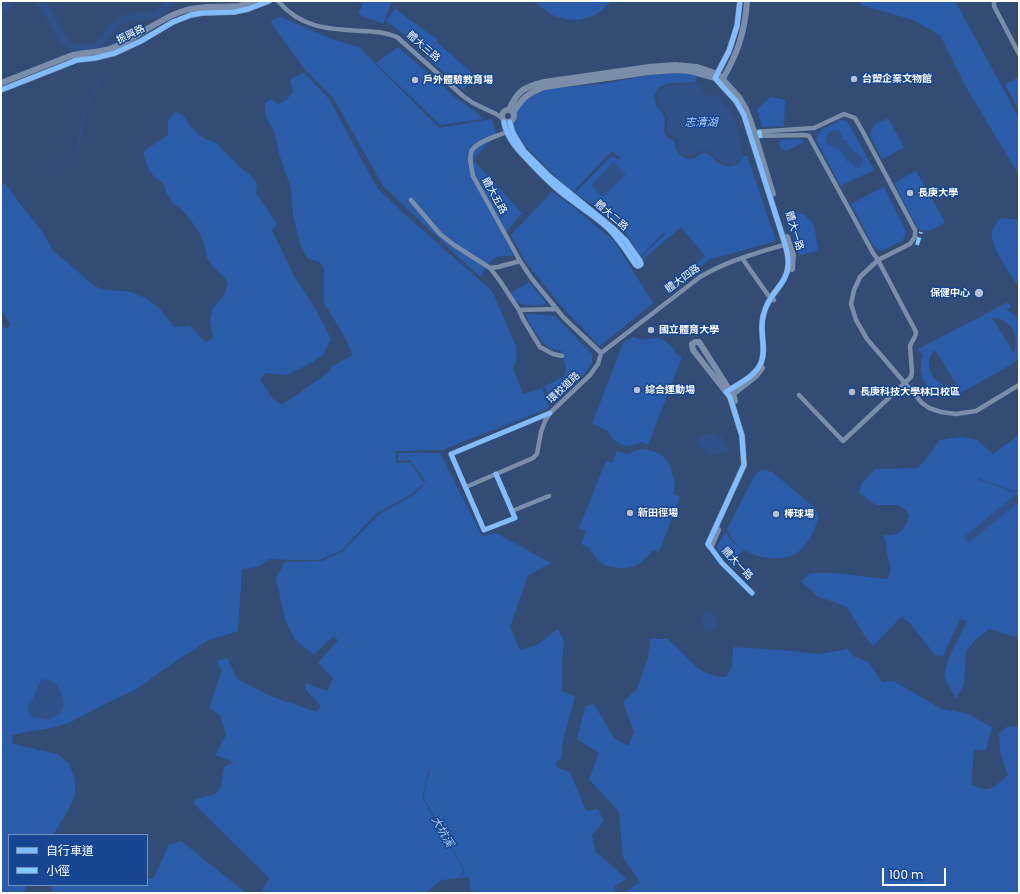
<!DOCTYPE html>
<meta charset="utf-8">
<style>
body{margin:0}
#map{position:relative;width:1020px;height:894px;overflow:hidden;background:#334c76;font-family:Poppins,"Noto Sans TC",sans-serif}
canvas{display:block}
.frame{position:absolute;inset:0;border:2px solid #fff;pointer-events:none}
.legend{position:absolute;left:8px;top:834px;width:140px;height:52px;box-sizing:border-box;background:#174692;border:1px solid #7490be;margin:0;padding:5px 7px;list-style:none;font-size:12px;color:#fff}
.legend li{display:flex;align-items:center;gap:8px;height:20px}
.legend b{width:20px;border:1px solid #7490be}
.scale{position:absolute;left:882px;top:868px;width:64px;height:18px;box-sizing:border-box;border:2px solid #fff;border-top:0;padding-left:5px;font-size:12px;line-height:14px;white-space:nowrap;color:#fff;-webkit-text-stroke:3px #174692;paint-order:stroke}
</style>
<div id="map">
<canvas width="1020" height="894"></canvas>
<div class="frame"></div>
<ul class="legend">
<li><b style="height:5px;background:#80bcff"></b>自行車道</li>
<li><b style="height:5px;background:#80caff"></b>小徑</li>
</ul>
<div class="scale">100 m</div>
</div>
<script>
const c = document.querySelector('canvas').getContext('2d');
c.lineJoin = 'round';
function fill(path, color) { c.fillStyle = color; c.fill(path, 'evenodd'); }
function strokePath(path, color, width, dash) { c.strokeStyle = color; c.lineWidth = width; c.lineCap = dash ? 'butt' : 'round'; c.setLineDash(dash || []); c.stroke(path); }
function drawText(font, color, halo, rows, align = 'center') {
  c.font = font + ' Poppins,"Noto Sans TC",sans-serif'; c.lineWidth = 3; c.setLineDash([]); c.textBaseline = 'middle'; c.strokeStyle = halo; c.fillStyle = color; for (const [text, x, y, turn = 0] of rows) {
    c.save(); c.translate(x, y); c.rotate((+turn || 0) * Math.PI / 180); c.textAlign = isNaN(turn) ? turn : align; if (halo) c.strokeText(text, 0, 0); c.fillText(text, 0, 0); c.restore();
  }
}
const green = new Path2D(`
 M364 1H392L383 24 358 14Z
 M535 1H611C591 27 555 25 535 1Z
 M860 1H955L1019 118V175L966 87 940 35 913 20 862 5Z
 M395 9 438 40 428 51 386 21Z
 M281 17 334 40 359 47 439 128 492 119 496 134 473 160 522 213 503 235 514 256C492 254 491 260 480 277L383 186 334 99 306 71 270 21Z
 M437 42 475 76 463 90 425 56Z
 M398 47 456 98 476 112 483 119 440 125 376 63Z
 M304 73 329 99 377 188 402 212 492 291 516 346 517 359 513 368 523 394 542 388 549 408 442 450 396 451V463L410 462 424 483 412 494 376 514 342 550 320 560H294L270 559 257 567 242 569 238 631 209 640 179 659 135 690 103 705 69 723 47 729 26 732 12 735 13 744 57 754 69 763 75 780V795L67 812 53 835H9V885H28L23 893H1V326L8 329 10 324 4 314 1 312V186L5 183 17 200 43 233 54 252 68 263 87 280 100 289 131 292 147 299 160 309 174 327 190 326 206 343 213 337 210 321 213 308 223 297 228 284 225 278 213 267 207 258 204 244 199 232 190 219 180 208 173 204 166 192 164 184C149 174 148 169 143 152L168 135V120L176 112 183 115 190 126 200 136 208 140 215 142 241 168 251 176 257 184 256 193 277 224 272 230 294 276 315 308 331 339 323 355 311 363 286 375 266 373 260 379 272 398 282 405 329 372 331 367 353 355 342 332 324 303V268L320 262 307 258 301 247 293 216 291 188 279 154 275 133 265 115V103L271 99 278 104 287 99 293 92 290 79Z
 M677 73 695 75 697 81 683 83H671L659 87 654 96 656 106 662 112 665 119 664 132 667 137 671 139 675 142V148C681 157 687 163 698 156 701 154 703 152 706 153 711 154 712 158 716 161 727 169 737 169 744 156H747L776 241 708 260 666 292 665 290 705 256 681 227 642 260 641 257 665 234 663 233 640 257C636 248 631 240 625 232 611 217 592 205 575 193L610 157 622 159 612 151 572 193 528 149 514 129 515 115 525 99 546 89 601 84 650 75Z
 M1019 77V111L1005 84Z
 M771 97 785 100 784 126 762 127 757 109Z
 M888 118 904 148 882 159 870 135 874 125Z
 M842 120 847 121 874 170 840 186 816 139 821 130Z
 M800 139 804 140V142L786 151 784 149H781L779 144 782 140Z
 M916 171 945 222C936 228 929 234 918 229L894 183Z
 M884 187 906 231 905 236 902 241 881 251 874 247 851 204Z
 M552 192 576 209 614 241 653 303 600 346 563 308 525 261 511 235Z
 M795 213 804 214 814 225 818 251 799 255 788 215Z
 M1000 218 1019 220V284H1017C1010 274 989 244 992 231 993 227 998 222 1000 218Z
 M529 282 545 301V304L543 305C535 306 523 306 517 301 514 300 512 296 511 293Z
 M1008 302 1011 307 1006 309 1019 319V359L1017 361 959 394C932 402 914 379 923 354L920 353 918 349ZM992 318C1011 318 1020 336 1014 353ZM935 350 957 385C937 392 919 365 935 350Z
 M530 314 555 316 592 354V363L584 374 551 403 545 386 564 377 566 368 562 351C558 350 552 349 549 348 543 345 527 321 526 315Z
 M633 337 642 340 656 338 662 339 672 347 676 354 682 357 648 445 642 442C627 450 615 445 607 430L592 424 623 343Z
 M1019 435V638L989 629 974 641 966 651 964 684 956 699 944 676 949 657 967 621 960 619 943 656 935 655 909 622 901 617 873 646 866 638 847 607 817 596 812 591 801 582 810 573H835L888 579 891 568 886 551 887 544 883 535C886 535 890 536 893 535 902 534 907 524 909 516L906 510 898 505H876L859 493 862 483 875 469 917 468 923 463 940 440 961 437 977 440 993 454Z
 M645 449 655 452 664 457 670 465 675 485 673 494 680 497 659 552 653 550C642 564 631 571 613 567 609 567 604 565 601 563 596 559 593 553 590 548L581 544 586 531 579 528 606 461 612 463 617 451 627 454 637 450Z
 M398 453H440L482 536 496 533 551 563 528 575 510 627 520 650 537 645 558 629 564 641 562 662V691L575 697 563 740 561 759 557 761 556 765 558 768 570 772 586 811 598 809 604 821 592 835 596 853 609 863 626 879 614 887 617 893H471L469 877 442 880 425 893H261L269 878 193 803 196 799 216 794 221 786 224 767 234 762 215 755 226 735 220 715 209 708 222 670 216 661 227 658 237 679 270 696 317 712 321 706 306 690 305 683 327 691 333 678 318 663 338 640 333 636 314 655 295 639 285 620 276 578 285 562 322 561 343 551 378 515 413 495 422 487 425 481 410 460 398 461Z
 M765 470 772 472 777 476 816 509 819 518C814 530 809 543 798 552 780 564 750 558 735 543 732 539 729 534 727 529L755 475 760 471Z
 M725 532 733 543 743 550 731 564 718 551 717 547Z
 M650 639H667C672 643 678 648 683 654 696 667 706 677 726 677L732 667 733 647 780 650 820 654 848 649 853 656 869 663 882 682 894 681 941 709 966 713 992 727 986 750H974L971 784C990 795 994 787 1008 775L1000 752 999 733 1007 727 1019 726V893H623L640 882 623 857 619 812 589 779 599 753 577 739 585 707 594 704 614 738 628 746 634 732 623 702 637 689 648 658Z
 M181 841 246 893H51L53 885H147V879H153L169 845Z`);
const water = new Path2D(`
 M694 83 699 84C708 104 709 90 719 98 730 108 737 123 740 138 741 141 740 144 741 147 742 151 744 154 742 158 740 163 734 165 729 165 718 163 714 152 706 150 699 149 695 158 687 156 673 152 682 142 676 137 674 135 671 133 668 132 666 126 669 120 666 114 664 109 659 106 658 101 654 92 664 86 672 85 675 85 679 85 682 85 686 85 690 84 694 83Z
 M835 129 840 131 841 134 842 135 841 139 847 141 849 147C856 152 868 159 859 168L854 167 850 161 847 162C845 158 844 153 840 150 837 148 834 148 831 146 821 141 827 132 835 129Z
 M613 162 626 174 603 197 591 186Z
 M713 433 718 436 722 435 723 441V443L726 446 730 448 728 452 710 455C705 452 698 446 696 441 701 437 706 434 713 433Z
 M710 610 712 613 717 616 716 628 710 632 704 630 701 621 705 612Z
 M45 679C48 680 51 680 54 682 60 687 67 703 62 711 59 715 53 718 49 720L32 717 29 713 28 707 29 703 34 697 38 685 42 680Z`);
const stream = new Path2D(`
 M1016 1 1019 3
 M49 173 72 156 78 149 84 109 92 96 101 76
 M979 479 1011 491H1019
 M429 770 423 798 464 870 455 893`);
const river = new Path2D(`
 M40 1C47 10 52 20 58 30 60 33 61 38 64 41 68 46 77 48 84 48 89 49 93 49 98 45 109 36 109 25 124 19 142 12 157 23 170 1
 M1 11 3 8 12 1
 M969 538 1017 498 1019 499`);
const minor = new Path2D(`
 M278 1C302 29 329 29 363 31 377 32 384 32 397 37L463 96 473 103 496 114 502 118
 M994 1V6L1019 54
 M507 132C497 136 478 141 472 150 468 158 472 168 473 176L520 261
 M752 133 754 132 814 128 844 114 855 118 863 132 915 230V237L910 244 878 260 860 277 854 290 851 304 856 320 867 339 922 403 929 408 941 412 956 414 976 411 1019 385
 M754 136 804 135 809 136 873 253 878 260 916 332C916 338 912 340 910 346L912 372 911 377 843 441 799 395
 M411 200 440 234 454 245 490 268 498 267 520 261 532 279 564 318 601 353
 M742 258 768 295 774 300
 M490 268 500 281 519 310 523 319 540 347 553 354 562 356
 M519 310 557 309
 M601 353 700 277C727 261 757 253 787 244
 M496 474 515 518 484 530 451 454 550 413
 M466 487 533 458 537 454 541 432 545 421 550 413 590 375 598 364 601 353
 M512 511 549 496
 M710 547 722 563 752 593`);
const tertiary = new Path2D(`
 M718 74 739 97 746 109 752 125 773 194
 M721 82C737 55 745 33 747 1
 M1 83 70 56C83 52 98 53 112 48 137 39 157 19 183 11 201 5 219 8 238 6 244 5 250 3 255 1
 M1 90 77 60 95 58 115 53 141 41 173 22 191 15 202 13 234 12 248 9 269 1
 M502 116a6 6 0 1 1 12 0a6 6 0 1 1-12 0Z
 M509 110C517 91 524 87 544 82L649 67 675 65 697 67 718 74
 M513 113C523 97 527 94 544 87L649 72 676 70 690 71 715 78
 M504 122C506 136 516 148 526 158 539 172 551 185 566 196 580 207 595 216 608 228 619 239 627 252 636 265L638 266 640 265 641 264 640 261 626 241 614 229 550 177 524 151 516 138 512 131 510 122
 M787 237 793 255 792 269
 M726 392 693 350 692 344 695 342H699L701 345 731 392
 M735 401 733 394 756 376 762 368
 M710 547 708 544 744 465 742 436 730 397 726 392C738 384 755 377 761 363 767 348 759 332 763 317 764 313 765 309 767 305 773 291 787 282 788 266 789 258 787 251 785 244L744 115 736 101 715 78 729 51 737 26 740 1
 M710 547 712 544 718 530`);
const quiet = new Path2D(`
 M759 130 761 139
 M917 245 921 232`);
const cycleway = new Path2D(`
 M740 1 737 26 729 51 715 78 736 101 744 115 785 244C787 251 789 258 788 266 787 282 773 291 767 305 765 309 764 313 763 317 759 332 767 348 761 363 755 377 738 384 726 392L730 397 742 436 744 465 708 544 722 563 752 593
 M1 90 77 60 95 58 115 53 141 41 173 22 191 15 202 13 234 12 248 9 269 1
 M504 122C506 136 516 148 526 158 539 172 551 185 566 196 580 207 595 216 608 228 619 239 627 252 636 265L638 266 640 265 641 264 640 261 626 241 614 229 550 177 524 151 516 138 512 131 510 122
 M496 474 515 518 484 530 451 454 550 413`);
const markers = [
 [854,79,4,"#b8c0cf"],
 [415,80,4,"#b8c0cf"],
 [910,193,4,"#b8c0cf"],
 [979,293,5,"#b8c0cf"],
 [651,330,4,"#b8c0cf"],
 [637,390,4,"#b8c0cf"],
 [852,392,4,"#b8c0cf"],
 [630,513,4,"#b8c0cf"],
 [776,514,4,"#b8c0cf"]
];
const streetNames = [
 ["振興路",131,35,-26],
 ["體大三路",423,47,41],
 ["體大五路",494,196,61],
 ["體大二路",611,216,41],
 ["體大一路",794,231,73],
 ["體大四路",683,279,-36],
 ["環校道路",564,388,-43],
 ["體大一路",737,564,47]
];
const poiNames = [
 ["台塑企業文物館",862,79],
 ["戶外體驗教育場",423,80],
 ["長庚大學",918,193],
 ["保健中心",970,293,"right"],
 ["國立體育大學",659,330],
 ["綜合運動場",645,390],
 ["長庚科技大學林口校區",860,392],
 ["新田徑場",638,513],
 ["棒球場",784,514]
];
const waterNames = [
 ["志清湖",701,123],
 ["大坑溪",442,832,60]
];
fill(green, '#2a5ca9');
fill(water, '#2f5188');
strokePath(stream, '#2f5188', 1.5);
strokePath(river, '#2f5188', 8);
strokePath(minor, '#7a8da9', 4.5);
strokePath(tertiary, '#7a8da9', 6);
strokePath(quiet, '#80caff', 4, [8, 4]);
strokePath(cycleway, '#80bcff', 5);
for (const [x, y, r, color] of markers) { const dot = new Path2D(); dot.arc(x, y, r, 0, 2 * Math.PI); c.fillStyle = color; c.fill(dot); strokePath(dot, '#174692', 1.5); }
drawText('10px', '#fff', '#174692', streetNames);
drawText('bold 10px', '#fff', '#174692', poiNames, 'left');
drawText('italic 11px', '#b1cef7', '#174692', waterNames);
</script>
